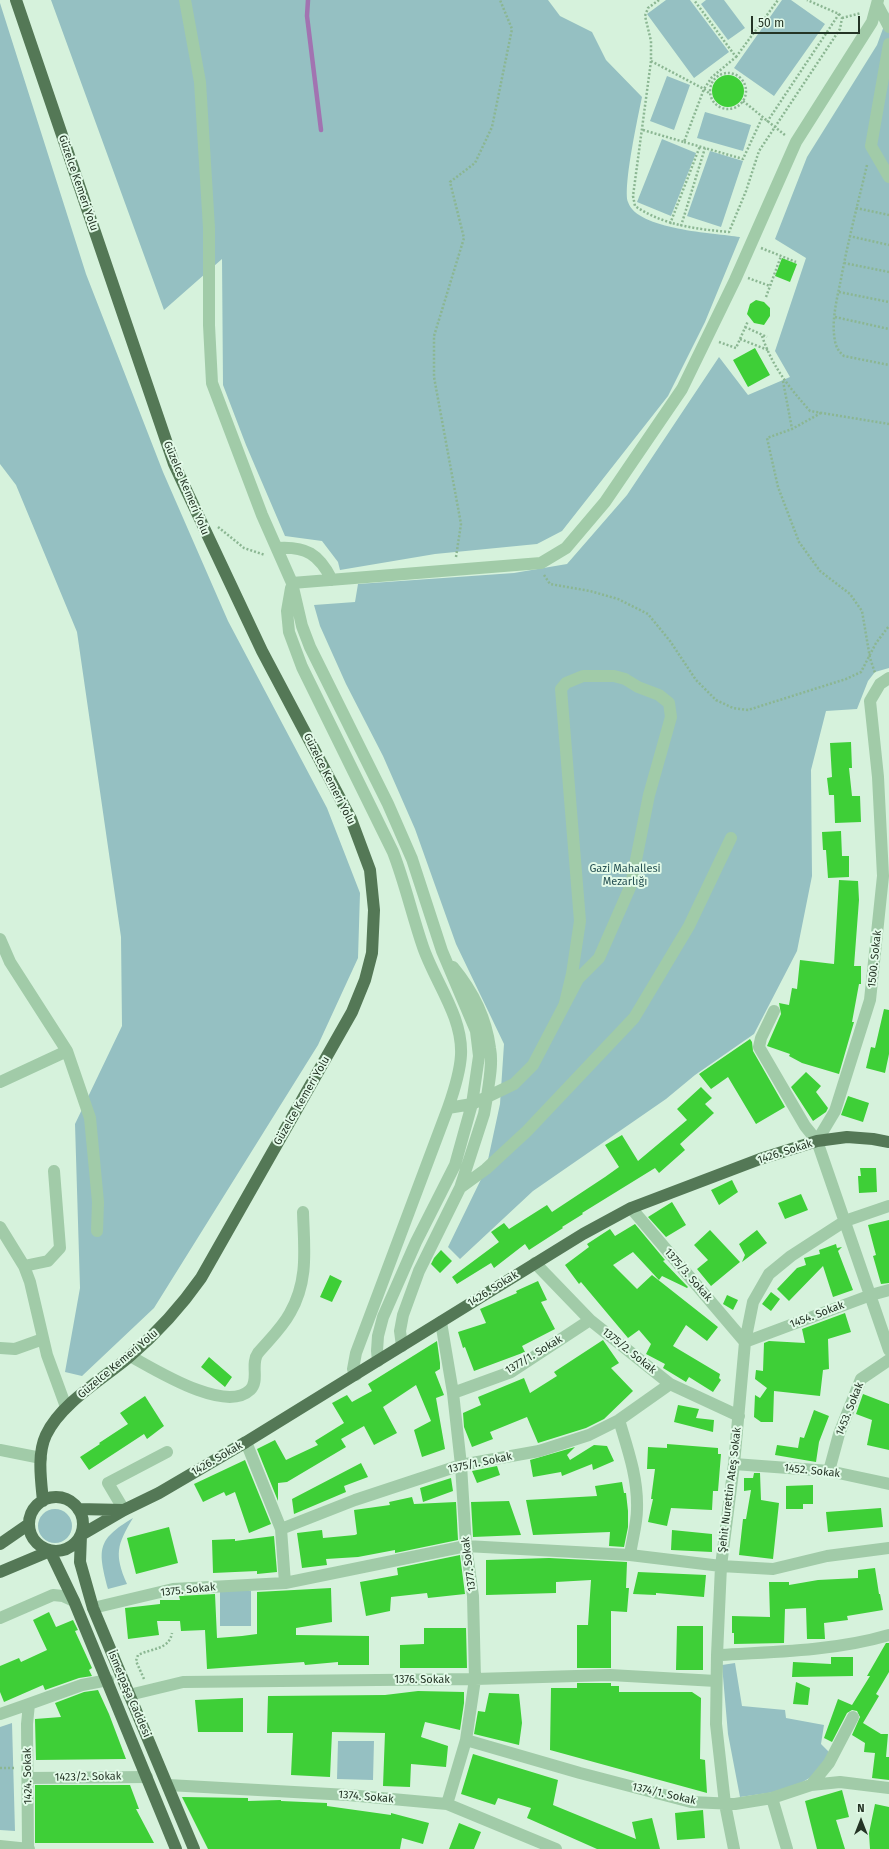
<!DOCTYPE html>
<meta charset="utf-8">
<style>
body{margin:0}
#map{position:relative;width:889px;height:1849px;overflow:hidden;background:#d6f2dc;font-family:"Fira Sans",sans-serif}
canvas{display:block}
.north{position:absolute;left:841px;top:1801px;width:40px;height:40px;-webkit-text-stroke:3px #e2fae8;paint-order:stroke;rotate:0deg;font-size:11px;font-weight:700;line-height:16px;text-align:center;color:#243425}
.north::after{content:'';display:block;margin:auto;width:14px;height:18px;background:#243425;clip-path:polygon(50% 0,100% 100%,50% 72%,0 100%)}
.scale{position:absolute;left:751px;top:16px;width:109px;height:18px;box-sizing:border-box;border:2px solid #243425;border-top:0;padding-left:5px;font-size:12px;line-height:14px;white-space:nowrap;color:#243425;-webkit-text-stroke:3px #e2fae8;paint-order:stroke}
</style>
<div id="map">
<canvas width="889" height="1849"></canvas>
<div class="north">N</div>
<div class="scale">50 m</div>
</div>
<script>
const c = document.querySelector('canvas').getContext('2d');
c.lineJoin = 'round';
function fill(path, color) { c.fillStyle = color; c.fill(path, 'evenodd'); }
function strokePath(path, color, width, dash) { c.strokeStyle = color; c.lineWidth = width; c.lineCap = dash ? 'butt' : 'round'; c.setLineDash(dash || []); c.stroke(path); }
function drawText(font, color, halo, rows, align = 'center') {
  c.font = font + ' "Fira Sans",sans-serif'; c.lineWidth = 4; c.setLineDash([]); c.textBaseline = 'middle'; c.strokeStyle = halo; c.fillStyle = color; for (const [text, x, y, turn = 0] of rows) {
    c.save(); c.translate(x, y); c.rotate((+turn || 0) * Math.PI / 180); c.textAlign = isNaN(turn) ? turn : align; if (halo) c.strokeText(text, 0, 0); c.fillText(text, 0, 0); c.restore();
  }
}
const green = new Path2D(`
 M51 0H548L560 16 592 32 606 60 642 97C638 117 623 186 628 202 637 230 715 233 740 237L705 322 668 396 562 531 537 544 435 554 340 570 338 562 322 541 285 536 246 445 223 385 222 259 164 310Z
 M666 0H690L729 52 694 78 647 14Z
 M706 0H724L745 28 728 40 701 4Z
 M782 0H791L825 24 774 96 734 68Z
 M0 3 86 274 163 472 228 621 327 808 360 893 358 958 318 1045 154 1308 82 1376 65 1372 80 1288 75 1124 122 1026 121 937 77 632 16 485 0 464Z
 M889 12V668L875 672 868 681 857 709 826 711 811 770 812 876 797 951 754 1034 695 1075 666 1099 533 1191 460 1259 448 1247 486 1169 500 1104 504 1044 456 944 415 829 383 756 346 684 320 626 314 605 355 602 358 584 514 573 567 564 627 495 719 357 748 395 790 377 775 351 806 258 775 239 807 157 877 45Z
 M667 76 690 85 674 130 650 121Z
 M705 112 751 125 743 151 697 138Z
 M662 139 696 153 671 216 637 202Z
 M710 151 743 161 721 227 687 216Z
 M38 1526a17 17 0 1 1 34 0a17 17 0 1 1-34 0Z
 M133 1518C117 1545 114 1554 127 1584L108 1589C98 1550 96 1540 133 1518Z
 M220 1591H251V1626H220Z
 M735 1663 742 1706 785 1710 786 1718 824 1725 821 1744 830 1753 818 1773 789 1790 740 1797 728 1734 722 1665Z
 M12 1723 15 1831 0 1830V1727Z
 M338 1741H374L373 1780 337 1779Z`);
const stream = new Path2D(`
 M308 0 307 16 321 130`);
const building = new Path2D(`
 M712 91a16 16 0 1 1 32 0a16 16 0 1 1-32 0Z
 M782 258 797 264 790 282 775 276Z
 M756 300 764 302 770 308V316L764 325 754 323 747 314 750 304Z
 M755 348 770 375 748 387 733 360Z
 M851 742 852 768H849L852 796H860L861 822 835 823 834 795H829L827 778 832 777 830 743Z
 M841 831 842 856H849V877L828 878 826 850H823L822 832Z
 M839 880 858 881 859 900 854 966H861V984H859L852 1022H854L839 1074 802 1063 789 1056 790 1054 767 1046 781 1014 779 1003 789 1005 792 988 797 989 800 960 834 964Z
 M884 1009 889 1010V1054L885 1073 866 1068 871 1047 875 1048Z
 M750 1039 752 1042 753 1051 785 1107 756 1124 728 1077 711 1089 699 1074Z
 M806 1072 821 1086 816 1092 828 1108 826 1112 813 1121 791 1087Z
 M701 1087 712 1098 705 1104 714 1113 680 1144 685 1150 659 1173 655 1168 582 1213 583 1214 562 1227 563 1228 529 1250 525 1244 494 1268 491 1263 457 1284 452 1277 499 1242 491 1232 504 1223 509 1229 547 1205 552 1212 605 1177 619 1167 605 1145 622 1135 638 1161 687 1120 677 1109Z
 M848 1096 869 1103 863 1122 841 1115Z
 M860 1168H876L877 1192 859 1193 858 1176H861Z
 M732 1180 738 1192 719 1205 711 1190Z
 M801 1194 808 1210 785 1219 778 1203Z
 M672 1202 686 1225 666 1237 648 1217Z
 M889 1220V1283L881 1284 873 1256 876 1255 868 1225Z
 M635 1224 665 1260 663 1261 688 1287 687 1288 662 1276 659 1280 633 1252 613 1265 637 1289 652 1275 718 1327 707 1341 686 1325 673 1346 720 1374 719 1378 721 1380 713 1392 689 1377 686 1382 663 1368 665 1364 646 1354 651 1344 639 1330 628 1338 581 1282 579 1284 565 1265 589 1247 587 1244 610 1229 615 1236Z
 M710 1230 740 1262 711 1286 697 1269 708 1260 694 1245Z
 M757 1230 767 1243 742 1262 745 1255 739 1244Z
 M836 1244 837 1248 842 1247 838 1251 853 1290 833 1297 823 1266 789 1301 777 1289 797 1268 806 1265 804 1258 820 1254 819 1250Z
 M441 1250 452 1261 440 1273 431 1264 434 1258Z
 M330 1275 342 1281 332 1302 320 1297Z
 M538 1281 547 1300 541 1302 555 1329 522 1346 525 1352 474 1371 465 1347 463 1348 458 1332 486 1323 480 1309 517 1293 516 1291Z
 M771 1292 780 1299 771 1311 762 1304Z
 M727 1295 738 1300 733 1310 723 1304Z
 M845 1313 851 1332 828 1339 829 1369 823 1370 820 1396 774 1391 773 1422H761L754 1417 755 1395 760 1398 767 1388 755 1379 756 1370 763 1371 764 1343 769 1341 805 1343 802 1329Z
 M603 1340 619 1363 611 1368 633 1391 604 1419 586 1428 538 1443 527 1417 490 1432 493 1439 472 1447 464 1427 463 1413 481 1405 478 1397 524 1378 530 1393 557 1376 554 1372Z
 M437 1341 440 1363V1369L435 1372 444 1395 436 1398 445 1449 422 1457 414 1430 431 1421 416 1385 383 1407 397 1433 374 1445 364 1426 341 1439 346 1447 287 1482 278 1483V1501L257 1449 275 1440 286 1460 318 1445 315 1441 344 1423 332 1403 347 1395 352 1402 372 1391 368 1384Z
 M209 1357 232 1377 225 1387 201 1367Z
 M863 1394 889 1404V1450L867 1445 872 1420 856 1414Z
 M145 1396 164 1426 147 1439 144 1434 89 1470 80 1457 100 1444 99 1443 128 1424 120 1413Z
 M678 1405 699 1409 696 1418 714 1420 713 1432 674 1422Z
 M814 1410 829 1416 819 1442 816 1462 775 1455 777 1445 798 1448 800 1437 804 1438Z
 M667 1444 718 1448V1454H721L718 1491H713L712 1510 671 1508 667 1526 648 1522 653 1499H651L655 1469H647L648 1447 667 1448Z
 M594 1445 607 1446 614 1461 593 1470 592 1464 562 1476 561 1472 533 1477 530 1460 575 1447 567 1455 570 1460Z
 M245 1460 271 1524 249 1533 235 1492 226 1496 224 1492 203 1502 194 1484Z
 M361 1463 368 1477 344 1486 346 1492 294 1514 292 1499Z
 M497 1466 500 1475 477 1483 472 1471Z
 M754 1473H760L761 1500 779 1503 773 1559 739 1555 743 1519H746L751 1490 744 1491V1478H753Z
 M451 1478 453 1491 423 1502 420 1488Z
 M622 1482 624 1493H626L628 1511V1527L624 1547 609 1546 610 1532 533 1535 526 1500 597 1496 595 1486Z
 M813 1485V1504H803V1509H786V1486Z
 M412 1497 414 1504 456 1502 458 1540 395 1553V1550L358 1557 326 1559 327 1565 302 1568 297 1533 322 1530 323 1538 355 1535 357 1534 354 1510 390 1505 389 1502Z
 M509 1501 521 1535 473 1537 471 1502Z
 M881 1508 883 1527 828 1532 826 1512Z
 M169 1527 178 1563 136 1574 127 1538Z
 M672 1530 712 1534V1552L671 1550Z
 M274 1536 277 1572 257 1574V1571L213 1573 212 1540 235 1539V1541Z
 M460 1555 465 1594 428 1598 427 1593 391 1597 390 1611 366 1616 360 1582 398 1575 397 1568Z
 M549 1558 627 1562 626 1588H629L627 1612 611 1611V1668H577V1625H588L591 1580 556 1582V1593L486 1595V1560Z
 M875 1568 879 1594H880L883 1610 847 1616 848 1620 824 1623 825 1639H807L806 1608 785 1609 784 1643 734 1644V1633H732V1616L770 1617 769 1582H789V1585L818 1580 858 1578V1570Z
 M638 1572 706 1575 704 1597 656 1593V1595L633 1594Z
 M331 1588 332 1622 296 1628V1635L369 1636V1665H338V1662L305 1665 304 1662 207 1669 205 1630 181 1631 180 1621H157L159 1635 128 1639 125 1608 160 1604V1600H180L179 1596 215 1594 217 1638 242 1636 257 1634V1592Z
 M49 1612 56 1627 73 1620 78 1630 75 1631 92 1668 89 1670 92 1676 79 1678 45 1690 43 1685 4 1702 0 1692V1666L19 1658 21 1662 47 1650 33 1620Z
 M677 1626H703V1670H676Z
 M424 1628H466L467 1668H400V1645L424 1644Z
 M886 1643H889V1672L876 1694 879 1696 863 1723 881 1734H888L886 1757H889V1780L872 1778 875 1753 864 1752 865 1743 852 1735 860 1717 857 1711 852 1710 847 1713 832 1742 824 1738 838 1699 852 1705 870 1676H867Z
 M831 1657H853V1676L792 1677 793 1662 831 1664Z
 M796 1682 810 1688 808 1705 793 1704Z
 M577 1683H611V1686H619V1692H692L701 1698 700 1759 705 1760 707 1793 550 1750 551 1688H577Z
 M98 1690 109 1714 126 1759 36 1760 35 1719 61 1717 55 1703 84 1692Z
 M418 1691 464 1692V1703L460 1730 425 1722 421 1737 448 1746 446 1767 411 1764 410 1787 383 1786 385 1733 332 1732 330 1777 291 1775 293 1733H267L268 1696 385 1695Z
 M489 1693 519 1694 522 1723 519 1745 474 1734 478 1711 485 1712Z
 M243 1698V1732H198L195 1700Z
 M473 1754 558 1780 553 1805 636 1839 632 1822 652 1818 660 1849H597L527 1818 531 1808 498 1798 495 1805 461 1794Z
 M35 1785H130L139 1809H136L154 1843H35Z
 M842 1790 849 1817 836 1820 845 1849H817L805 1801Z
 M182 1797 248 1798V1801L281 1800V1801L327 1803V1806L391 1815V1813L429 1823 423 1844 402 1838 400 1849H208Z
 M875 1804 889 1807V1849H870L869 1833Z
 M703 1810 705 1838 677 1840 675 1813Z
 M459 1823 481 1832 474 1849H449Z`);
const path = new Path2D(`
 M659 0 648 8 645 16 651 41V61L633 196 635 206C663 225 695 229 729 232L746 191 759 151 840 29 842 18 839 14 807 0
 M842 18 861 13
 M736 57 778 0
 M651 61 704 89 710 94
 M710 91a18 18 0 1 1 36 0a18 18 0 1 1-36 0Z
 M743 101 786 136
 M767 122 839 14
 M643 130 684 142 704 89 712 77 736 57 694 0
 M684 142 743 159 762 118
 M867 165C858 203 848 241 841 279 837 299 831 321 835 341 836 347 839 352 844 356L889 365
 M856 208 889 215
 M670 224 700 146
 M681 226 705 148
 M849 236 889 245
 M761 248 796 262
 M844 263 889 272
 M748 278 770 286
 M839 292 889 302
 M766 297 781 256
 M835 317 889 329
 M745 327 767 337
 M762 336C773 368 789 387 810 411L889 424
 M740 339 768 350
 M719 342 736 348 748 321
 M783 381 792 429
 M821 413 792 429 767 438 778 487 799 542 820 571 850 594 862 611 870 658 875 673
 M218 527 244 548 265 555
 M456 557 461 524 434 377V336L464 238 450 182 475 163 492 127 512 29 500 0
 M544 575 550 584 590 591 618 599 648 614 670 641 696 680 716 700 733 708 748 710 846 679 861 672 876 643 889 626
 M144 1679 136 1661 138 1655C152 1648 169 1650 172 1633
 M0 1768H15`);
const minor = new Path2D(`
 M185 0 200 82 209 228V325L212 383 262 515 292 583 302 626 310 647 388 804 412 859 442 951 476 1031 479 1056 472 1104 455 1165 416 1242 383 1317 378 1336 377 1351 378 1361
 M877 4 889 27
 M889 44 871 146 889 177
 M277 548C306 546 319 554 332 580
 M292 583 541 563 566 548 605 502 682 389 735 280 796 142 872 22 878 0
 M291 588 287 611 289 632 302 667 393 852C405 883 412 915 423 947 435 982 463 1017 461 1055 460 1073 454 1091 448 1108L356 1353 353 1369 356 1375
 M0 939 10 962 67 1051 90 1118 98 1202 97 1231
 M453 967C472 990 486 1017 490 1048 493 1064 489 1081 487 1097
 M774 1011 761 1038 759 1047 805 1126 817 1141 889 1350
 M0 1082 67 1051
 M487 1097 514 1084 533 1065 578 979 599 958 631 885 649 795 671 717 669 703 659 695 638 687 625 679 614 676H583L566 683 561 689 580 921 572 974 565 1003
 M817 1141 835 1111 870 1000 883 876 878 777 870 701 880 684 889 678
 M460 1188 486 1169 527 1131 634 1018 689 926 731 838
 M631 1208 745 1342 871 1295 889 1290
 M0 1227 24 1266 30 1282 47 1355 66 1407
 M535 1263 590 1320 670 1384 739 1416
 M24 1266 48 1261 60 1248 54 1171
 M441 1322 453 1393 461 1465 466 1546 473 1596 475 1679 466 1740 447 1804
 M402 1346 400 1331 403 1315 419 1271 460 1188 484 1114 487 1097 472 1104 448 1108
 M0 1348 15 1349 43 1339
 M130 1356C154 1369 225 1414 250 1390 260 1381 250 1364 258 1353 269 1340 282 1328 290 1313 309 1280 304 1248 303 1212
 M453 1393 511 1372 590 1320
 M619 1420C628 1450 638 1478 637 1509 637 1524 632 1540 630 1555
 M246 1442 281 1529 285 1583
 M0 1450 41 1458
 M734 1464 829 1471 889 1484
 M829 1471 839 1434 861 1379 889 1360
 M124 1510 108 1483 167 1452
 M281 1529 355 1500 461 1465 539 1451 589 1435 619 1420 670 1384
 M93 1608 173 1589 285 1583 466 1546 630 1555 721 1566 773 1569 827 1556 889 1548
 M0 1618 53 1595 63 1596 74 1601
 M717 1655C773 1652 835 1651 889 1635
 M129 1695 183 1682 475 1679 610 1675 716 1681
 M0 1714 29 1704
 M466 1740 580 1773 691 1802 735 1804 772 1798 811 1785 840 1782 889 1788
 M29 1778 147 1777
 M168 1785 348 1795 447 1804 556 1849
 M811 1785 829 1763 853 1717
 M772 1798 787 1849
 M0 1846 29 1849
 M28 1848 27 1724 29 1704 82 1685 108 1680
 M734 1849 725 1804 716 1724 717 1655 721 1566 734 1464 745 1342 753 1302 769 1274 791 1256 845 1221 889 1206`);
const major = new Path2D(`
 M16 0 174 464 262 651 351 819 370 870 374 910 372 953 365 980 352 1012 201 1278C180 1308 157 1333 129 1357 103 1379 61 1403 46 1435 37 1454 41 1480 43 1501
 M29 1524a27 27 0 1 1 54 0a27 27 0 1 1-54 0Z
 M78 1509 124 1510 81 1535
 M124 1510 159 1493 246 1442 583 1234 631 1208 760 1159 817 1141 847 1137 873 1139 889 1142
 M81 1535 80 1562 93 1608 194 1849
 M0 1544 29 1524
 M50 1551 74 1601 176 1849
 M0 1572 50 1551`);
const streetNames = [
 ["Güzelce Kemeri Yolu",78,183,71],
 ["Güzelce Kemeri Yolu",186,488,67],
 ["Güzelce Kemeri Yolu",329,779,63],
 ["1500. Sokak",875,959,-84],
 ["Güzelce Kemeri Yolu",302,1101,-60],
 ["1426. Sokak",785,1152,-18],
 ["1375/3. Sokak",688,1275,49],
 ["1426. Sokak",493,1289,-32],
 ["1454. Sokak",817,1315,-21],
 ["1375/2. Sokak",629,1351,39],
 ["1377/1. Sokak",534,1355,-31],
 ["Güzelce Kemeri Yolu",118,1364,-40],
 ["1453. Sokak",850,1409,-68],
 ["1426. Sokak",217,1459,-30],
 ["1375/1. Sokak",480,1463,-12],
 ["1452. Sokak",812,1471,6],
 ["Şehit Nurettin Ateş Sokak",730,1490,-83],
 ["1377. Sokak",469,1564,-97],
 ["1375. Sokak",188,1590,-6],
 ["1376. Sokak",422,1680],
 ["İsmetpaşa Caddesi",129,1694,67],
 ["1424. Sokak",28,1776,-91],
 ["1423/2. Sokak",88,1777,-1],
 ["1374/1. Sokak",664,1794,13],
 ["1374. Sokak",366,1797,5]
];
const parkNames = [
 ["Gazi Mahallesi",625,869],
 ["Mezarlığı",625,882]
];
fill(green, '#95c0c2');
strokePath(stream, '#a273b1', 4.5);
fill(building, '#3ecf37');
strokePath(path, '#8bb692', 2.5, [2, 2]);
strokePath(minor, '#a1cba8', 12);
strokePath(major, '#547856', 12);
drawText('11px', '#243425', '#e2fae8', streetNames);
drawText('11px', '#275154', '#e2fae8', parkNames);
</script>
